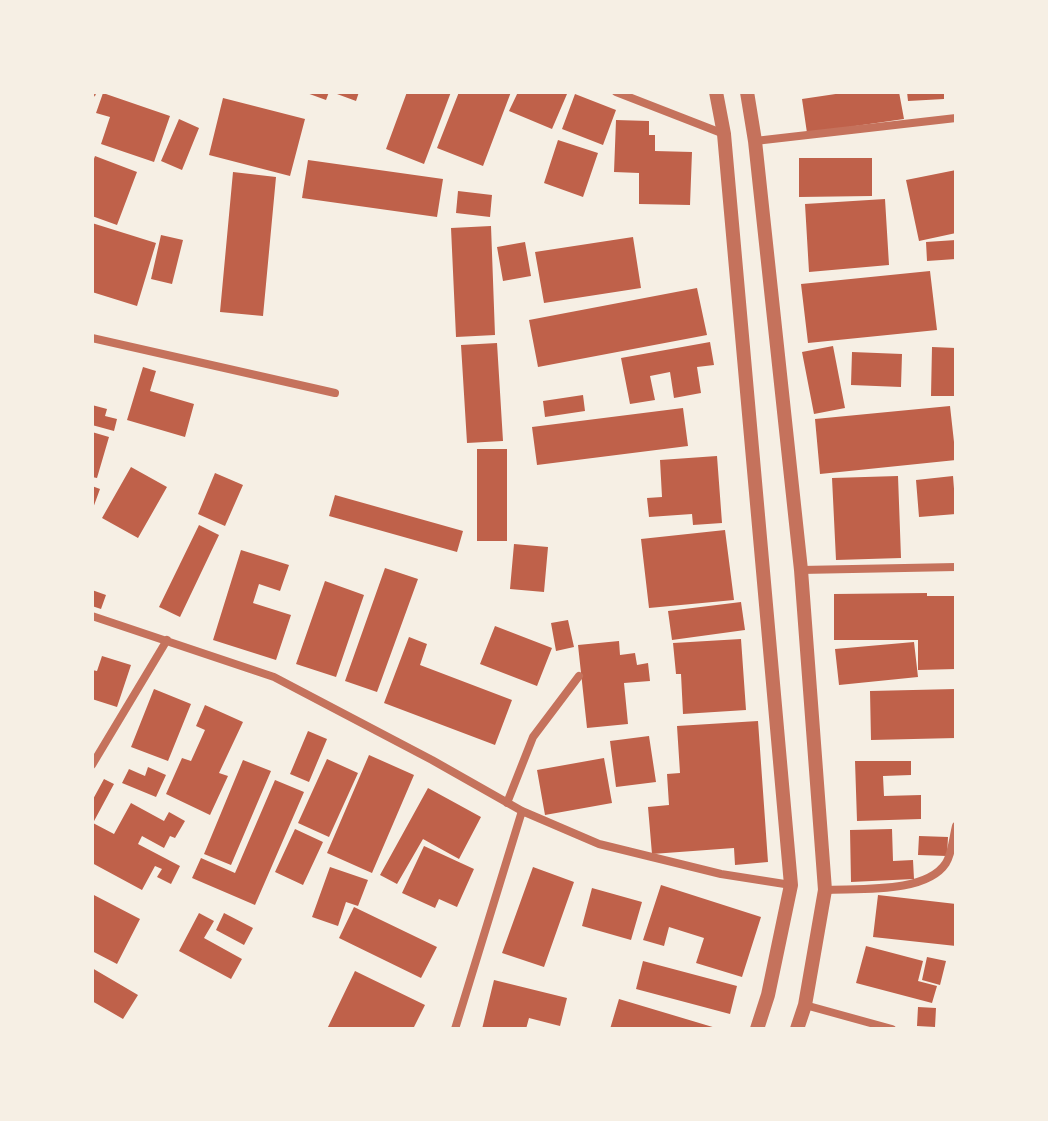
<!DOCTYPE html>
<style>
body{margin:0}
#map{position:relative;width:1048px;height:1121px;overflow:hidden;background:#f6efe4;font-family:Karla,sans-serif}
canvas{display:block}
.frame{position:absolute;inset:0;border:94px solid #f6efe4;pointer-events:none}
</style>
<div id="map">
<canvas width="1048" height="1121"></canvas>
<div class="frame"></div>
</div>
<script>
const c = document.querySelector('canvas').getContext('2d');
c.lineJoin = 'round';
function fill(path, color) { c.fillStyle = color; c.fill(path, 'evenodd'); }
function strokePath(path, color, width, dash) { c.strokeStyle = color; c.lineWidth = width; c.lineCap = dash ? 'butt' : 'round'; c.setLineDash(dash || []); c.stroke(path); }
const building = new Path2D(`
 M304 92H329L326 100Z
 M338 92H359L356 101 337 94Z
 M407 92H451L424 164 386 149Z
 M459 92H511L483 166 437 148Z
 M518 92 567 94 552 129 509 111Z
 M849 92H899L904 119 807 133 802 99Z
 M907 92H944V99L908 101Z
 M103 93 170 116 154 162 101 144 110 117 96 113Z
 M575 94 616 110 603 145 562 129Z
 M223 98 305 119 290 176 209 155Z
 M179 119 199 128 182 170 161 161Z
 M616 120 649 121V135H655V151L692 152 690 205 639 204V173L614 172Z
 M558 140 598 153 583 197 544 183Z
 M95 156 137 172 117 225 92 216V164Z
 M799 158H872V196L799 197Z
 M308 160 443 179 437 217 302 198Z
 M956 170V233L919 241 906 180Z
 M233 172 276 177 263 316 220 312Z
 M458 191 492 195 490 217 456 213Z
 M885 199 889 265 809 272 805 204Z
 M92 223 156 243 137 306 92 292Z
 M491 226 495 335 456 337 451 228Z
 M161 235 183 240 172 284 151 279Z
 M633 237 641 288 544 303 535 252Z
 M956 240V259L927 261 926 242Z
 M525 242 531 276 503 281 497 247Z
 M930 271 937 330 808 343 801 284Z
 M697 288 707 335 538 367 529 320Z
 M710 342 714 365 697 367 701 393 674 398 670 372 650 376 655 400 630 404 621 358Z
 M497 343 503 441 467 443 461 345Z
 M833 346 845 408 814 414 802 352Z
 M932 347 956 348V396H931Z
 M852 352 902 354 901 387 851 385Z
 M143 367 156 371 150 391 194 404 185 437 127 420Z
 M583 395 585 411 545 417 543 401Z
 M92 405 107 409 105 416 117 419 114 431 92 425Z
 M950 406 956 460 820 474 815 419Z
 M683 408 688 446 537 465 532 427Z
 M92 432 109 437 97 478 92 477Z
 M477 449H507V541H477Z
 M717 456 722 523 693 525 692 514 649 517 647 498 662 497 660 460Z
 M131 467 167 487 138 538 102 518Z
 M215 473 243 485 225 526 198 514Z
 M898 476 901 558 836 560 832 478Z
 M953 476 956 514 919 517 916 480Z
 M92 486 100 489 92 511Z
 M335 495 463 531 457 552 329 516Z
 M199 525 219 535 180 617 159 607Z
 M725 530 734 600 649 608 641 539Z
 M514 544 548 547 544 592 510 589Z
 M241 550 289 565 280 591 259 584 253 603 291 615 276 660 213 640Z
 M385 568 418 579 377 692 345 681Z
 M325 581 364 595 336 677 296 664Z
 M92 590 106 595 101 609 92 606Z
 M927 593V596H956V669L918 670V640H834V594Z
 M741 602 745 630 672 640 668 611Z
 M568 620 574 647 556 651 551 623Z
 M495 626 552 648 537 686 480 664Z
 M409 637 427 644 420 665 512 700 495 745 384 703Z
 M741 639 746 710 683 714 681 674H676L673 643Z
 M619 641 620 655 635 653 637 665 648 663 650 681 624 683 628 724 587 728 578 645Z
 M914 642 918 677 839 685 835 649Z
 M102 656 131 665 117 707 92 699V670L97 671Z
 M154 689 191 704 168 761 131 747Z
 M956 689V738L871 740 870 691Z
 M205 705 243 722 219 773 228 776 210 815 166 794 182 758 191 761 205 730 196 726Z
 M758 721 768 862 735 865 734 848 652 854 648 807 669 805 667 774 680 773 677 726Z
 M308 731 327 739 309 782 290 774Z
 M649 736 656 782 616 787 610 741Z
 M369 755 414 775 372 873 327 853Z
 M604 758 612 803 545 815 537 770Z
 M327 759 358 773 329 837 298 823Z
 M243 760 271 771 231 865 204 854Z
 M855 761H911V775L883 776 884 796 921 795V819L857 821Z
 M148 767 166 775 156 797 122 783 129 769 145 776Z
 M104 779 114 784 93 823 114 834 131 803 164 821 169 812 185 821 175 838 170 836 164 848 142 836 138 844 180 866 171 884 157 877 162 869 155 866 142 890 92 863V801Z
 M275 780 304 792 255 905 192 878 201 858 235 873Z
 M428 788 481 817 459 859 423 839 397 884 380 875Z
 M295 829 323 842 303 885 275 872Z
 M892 829 893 861 913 860 914 879 851 882 850 830Z
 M919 836 948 837 947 856 918 855Z
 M424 846 474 869 457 907 439 899 435 908 402 893Z
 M330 867 368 880 358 906 346 902 338 926 312 917Z
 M533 867 574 882 544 967 502 953Z
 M661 885 761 917 742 977 696 963 704 938 669 927 664 946 643 940Z
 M592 888 642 902 631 940 582 926Z
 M92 894 140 919 117 964 92 951Z
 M878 895 956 904V946L873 937Z
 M354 907 437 947 421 978 339 938Z
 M199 913 214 921 204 938 242 959 231 979 179 951Z
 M224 913 253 928 244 945 216 930Z
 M866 946 923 961 918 981 937 986 932 1003 856 983Z
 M927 957 946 961 940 985 922 980Z
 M643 961 737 986 730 1014 636 989Z
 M92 968 138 995 123 1019 92 1001Z
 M355 971 425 1005 413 1029H327Z
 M494 980 567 998 560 1026 529 1018 526 1029H482Z
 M619 999 716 1028V1029H610Z
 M918 1007 936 1008 935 1027 917 1026Z`);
const minor = new Path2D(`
 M616 92 724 134
 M92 93V92
 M755 141 956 118
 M92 338 335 393
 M801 570 956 567
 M92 616 274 677 432 760 522 811 599 844 721 874 791 885
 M92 765 167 640
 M507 803 533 737 579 676
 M825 890C858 888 926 894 946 863 952 853 953 838 956 826
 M805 1005 892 1029
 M455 1029 522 811`);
const tertiary = new Path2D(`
 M716 92 724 134 791 885 768 995 757 1029
 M747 92 755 141 801 570 825 890 805 1005 797 1029`);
fill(building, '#bf614a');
strokePath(minor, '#c5725c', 8);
strokePath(tertiary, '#c5725c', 14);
</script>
